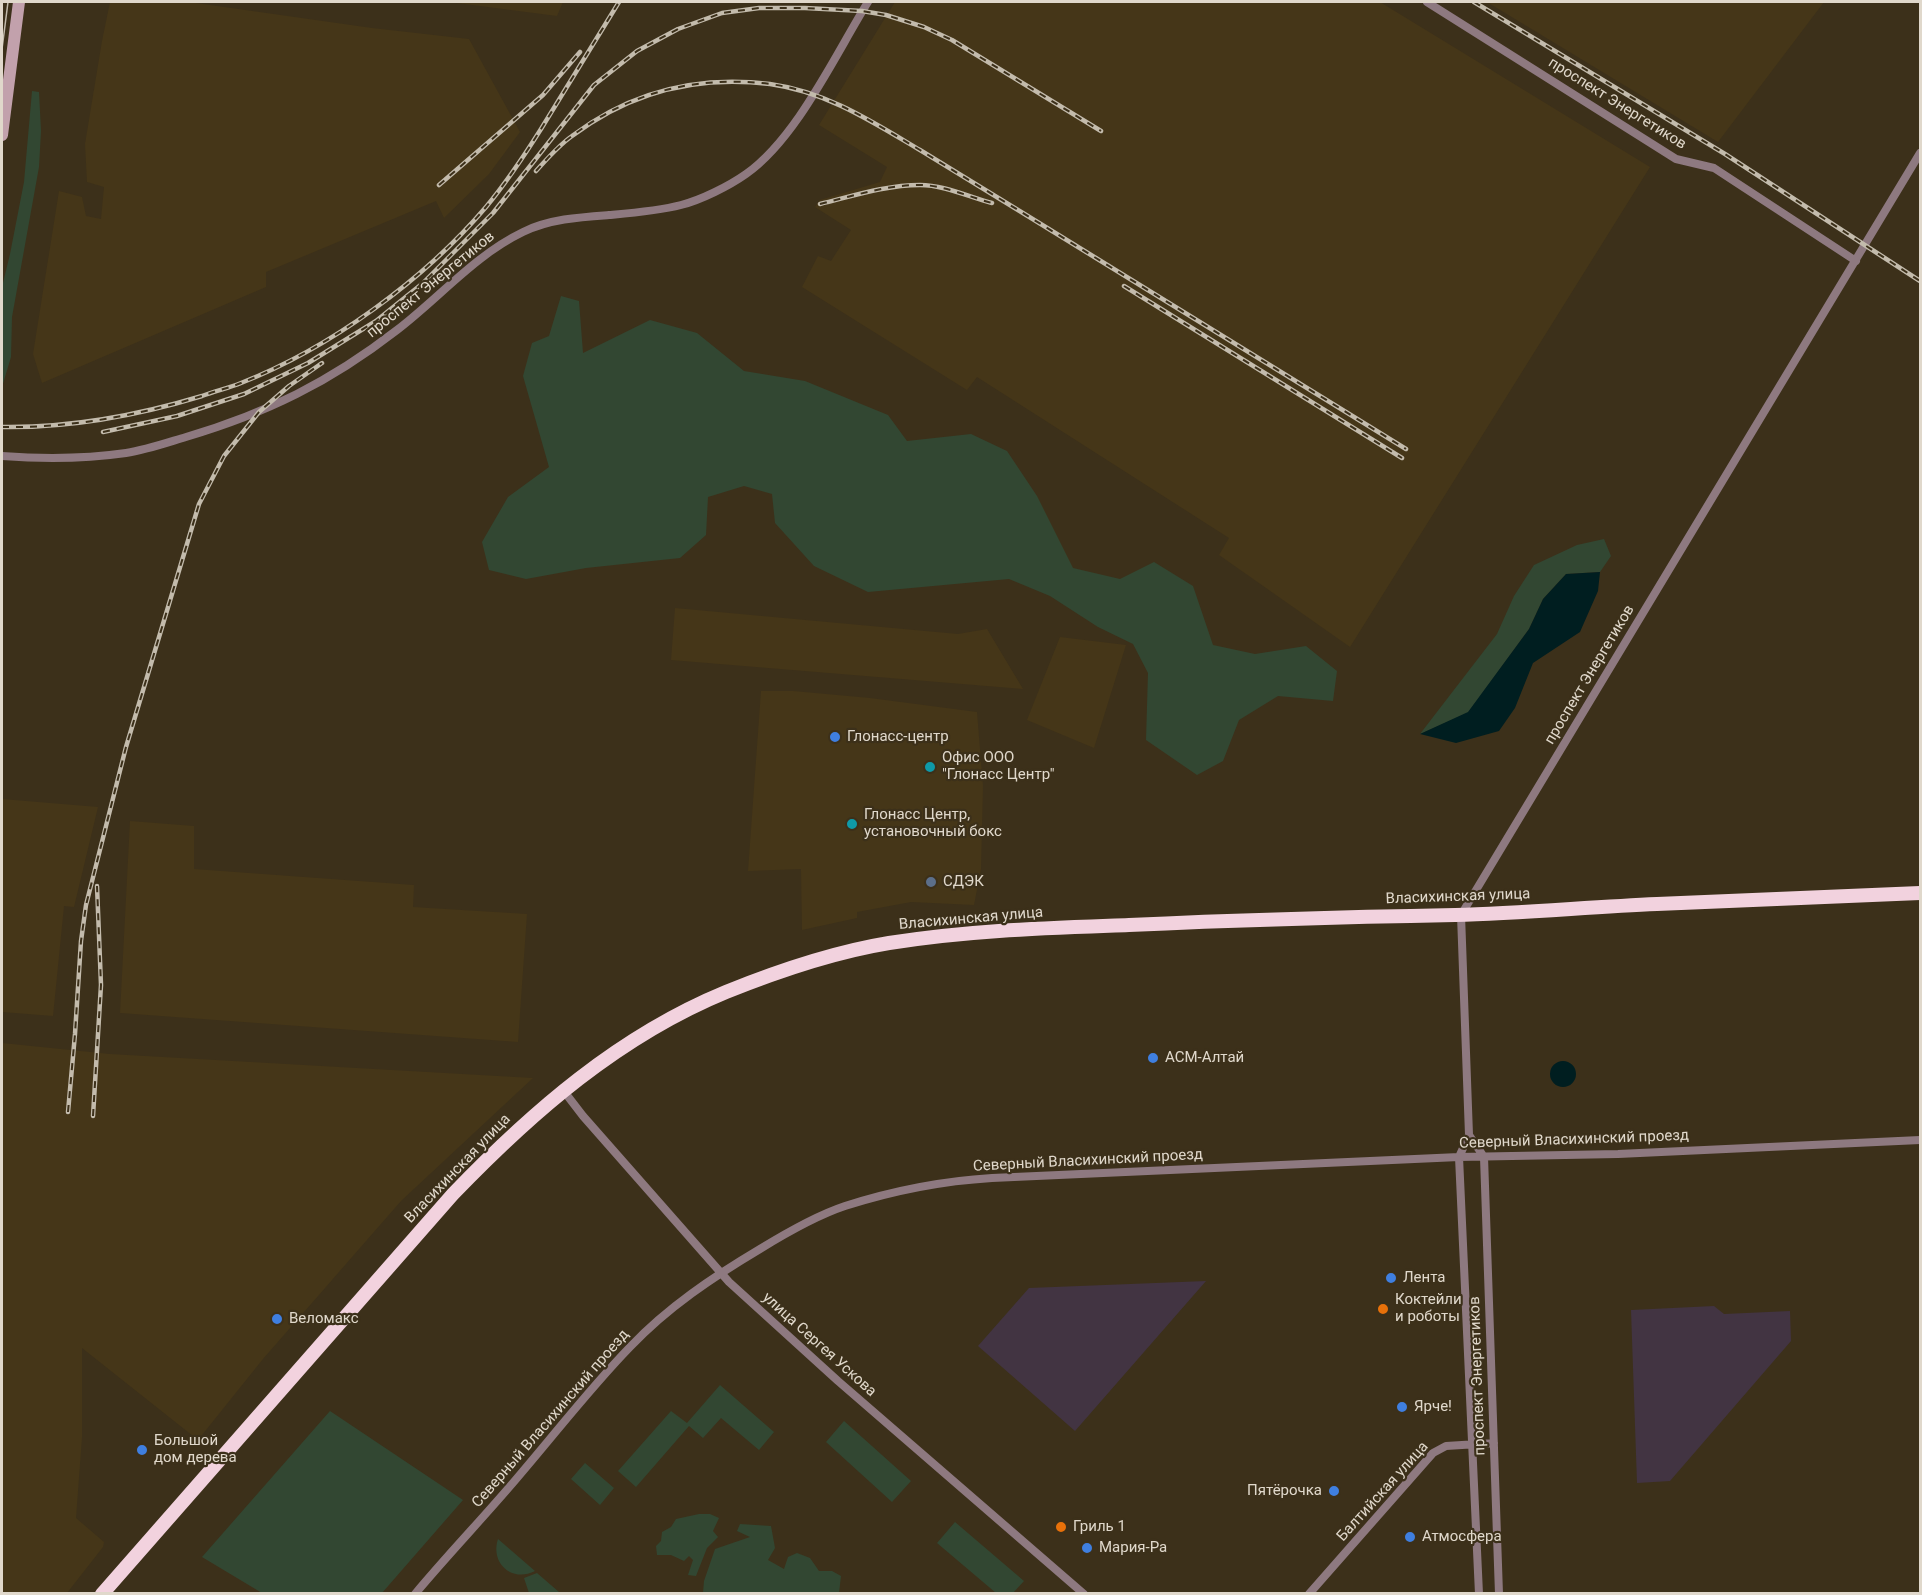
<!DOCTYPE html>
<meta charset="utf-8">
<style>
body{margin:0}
#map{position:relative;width:1922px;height:1595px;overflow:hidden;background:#3c301a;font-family:Roboto,sans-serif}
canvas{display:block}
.frame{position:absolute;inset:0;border:3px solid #e0d8cb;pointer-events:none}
</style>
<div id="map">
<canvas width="1922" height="1595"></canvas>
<div class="frame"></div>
</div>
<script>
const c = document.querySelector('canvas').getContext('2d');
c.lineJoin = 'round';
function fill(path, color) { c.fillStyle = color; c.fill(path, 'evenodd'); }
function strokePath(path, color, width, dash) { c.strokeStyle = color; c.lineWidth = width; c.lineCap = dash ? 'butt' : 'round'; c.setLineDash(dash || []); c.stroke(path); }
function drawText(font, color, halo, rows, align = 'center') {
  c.font = font + ' Roboto,sans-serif'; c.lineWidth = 4.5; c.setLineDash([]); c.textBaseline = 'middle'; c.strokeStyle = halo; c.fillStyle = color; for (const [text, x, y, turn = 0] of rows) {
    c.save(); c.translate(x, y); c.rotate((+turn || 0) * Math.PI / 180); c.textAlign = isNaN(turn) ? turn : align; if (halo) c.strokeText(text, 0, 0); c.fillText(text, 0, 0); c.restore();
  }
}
const built = new Path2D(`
 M110 2H189L372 28 469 39 520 132 489 174 444 218 436 201 266 272V287L42 383 33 354 59 191 82 197 86 216 101 219 104 187 87 182 85 144 102 41Z
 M449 2H563L557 16Z
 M895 2H1380L1650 167 1350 647 1219 555 1229 538 977 377 967 390 802 287 818 256 831 261 851 230 815 207 820 200 880 182 887 167 819 125Z
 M1487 2H1824L1718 142Z
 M675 608 958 634 987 629 1023 689 671 660Z
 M1060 637 1126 645 1094 748 1027 720Z
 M761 691H793L870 698 977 712 983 786 981 869 974 905 911 902 857 912V918L802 930 801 869 748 871Z
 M2 799 98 807 74 907 64 906 53 1016 2 1012Z
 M130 821 194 826V869L414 885 413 907 527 914 518 1042 120 1013Z
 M2 1043 110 1054 533 1078 401 1201 263 1359 198 1440 82 1348V1437L76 1518 104 1542 103 1547 67 1593H2Z`);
const education = new Path2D(`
 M1206 1281 1075 1431 978 1346 1029 1288Z
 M1714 1306 1724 1314 1790 1311 1791 1341 1670 1481 1637 1483 1631 1310Z`);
const green = new Path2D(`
 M32 91 39 92 41 131 39 167 12 317 11 357 2 387V287L10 254 24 182Z
 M561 296 579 301 583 353 650 320 697 333 744 371 805 381 888 415 907 441 971 434 1007 451 1037 496 1073 568 1120 579 1154 562 1193 586 1213 645 1255 654 1306 646 1337 671 1333 701 1278 696 1239 720 1223 761 1197 775 1146 740 1148 673 1133 644 1098 627 1050 596 1009 579 868 592 814 566 775 523 772 494 744 486 708 497 706 535 680 558 586 568 526 579 489 570 482 542 508 497 549 467 523 376 532 343 549 336Z
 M1604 539 1611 556 1600 572 1566 574 1543 599 1529 629 1468 713 1420 734 1497 634 1514 596 1534 565 1577 545Z
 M720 1385 774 1432 759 1450 721 1418 703 1438 689 1426 636 1487 618 1471 671 1411 687 1423Z
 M330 1411 463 1500 382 1593H262L202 1557Z
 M844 1421 911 1481 892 1502 826 1442Z
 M585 1463 614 1488 600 1505 571 1479Z
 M699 1514H710L719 1518 713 1531 718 1537 707 1548 696 1576 688 1575 693 1560 689 1556 684 1561 671 1555H657L656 1546 661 1541 662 1532 671 1527 676 1519Z
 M955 1522 1024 1581 1013 1593H996L937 1543Z
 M740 1524 771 1526 775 1548 768 1560 784 1569 788 1557 797 1553 810 1558 819 1571H832L841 1576 839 1593H703L704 1581 715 1549 750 1537 737 1531Z
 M498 1539 535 1571C512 1583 490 1563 498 1539Z
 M537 1573 559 1592 558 1593H529L524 1578Z`);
const water = new Path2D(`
 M1600 572 1598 591 1580 632 1533 663 1515 708 1499 731 1456 743 1420 734 1468 712 1529 629 1543 599 1566 574Z
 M1550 1074a13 13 0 1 1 26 0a13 13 0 1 1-26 0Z`);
const minor = new Path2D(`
 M1427 2 1676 159 1714 168 1856 261
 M2 456C43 459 84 459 126 453 146 450 166 443 186 437 267 413 330 382 397 330 439 298 475 255 523 232 549 219 581 217 609 215 632 213 658 211 681 205 701 200 729 186 746 174 797 138 835 55 868 2
 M563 1090 583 1116 729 1282 838 1381 1084 1594
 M1469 1135 1484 1157 1499 1594
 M415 1594C450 1552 488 1513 523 1471 558 1430 592 1386 630 1347 668 1307 713 1277 760 1249 786 1233 815 1216 845 1206 892 1191 942 1181 992 1178L1459 1157 1618 1154 1920 1140
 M1309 1594 1433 1453 1446 1446 1494 1443
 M1479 1594 1459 1157 1469 1135 1461 915 1920 153`);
const secondary = new Path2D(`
 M2 135 19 2`);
const trunk = new Path2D(`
 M102 1594 453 1194C532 1112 619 1036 726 992 778 971 834 952 889 943 969 930 1049 928 1129 925 1238 920 1346 917 1455 915 1522 913 1590 907 1657 904 1745 900 1833 897 1920 893`);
const tram = new Path2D(`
 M2 49 8 2`);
const rail = new Path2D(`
 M1474 2 1725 154 1920 281
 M536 171C547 159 558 146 572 136 630 92 697 75 770 84 827 92 871 121 920 150 957 173 994 195 1031 218 1156 295 1281 372 1406 449
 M439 185 543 95 580 52
 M820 204C853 196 886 185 920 185 944 185 969 197 992 203
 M1124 286 1402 458
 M2 427C70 428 136 416 202 396 215 391 229 388 241 383 330 348 424 280 486 207 506 183 524 156 541 129 567 87 593 44 619 2
 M103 432 177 416 244 394 308 363 376 321 423 283 493 213 594 85 637 51 678 29 722 13 759 8H805L862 11 886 15 924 27 952 40 1101 131
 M68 1112 75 1034 81 941 86 905 126 747 199 504 224 456 259 412 289 386 322 363
 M93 1116 101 985 97 886`);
const markers = [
 [835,737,6,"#3f7fe0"],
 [930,767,6,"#0f9aa8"],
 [852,824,6,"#0f9aa8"],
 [931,882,6,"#5c6f8a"],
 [1153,1058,6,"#3f7fe0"],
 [1391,1278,6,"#3f7fe0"],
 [1383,1309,6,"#e8710a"],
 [277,1319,6,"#3f7fe0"],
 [1402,1407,6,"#3f7fe0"],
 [142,1450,6,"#3f7fe0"],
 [1334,1491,6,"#3f7fe0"],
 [1061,1527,6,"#e8710a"],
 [1410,1537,6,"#3f7fe0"],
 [1087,1548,6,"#3f7fe0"]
];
const streetNames = [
 ["проспект Энергетиков",1617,104,32],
 ["проспект Энергетиков",431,285,-39],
 ["проспект Энергетиков",1590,675,-59],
 ["Власихинская улица",1458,897,-2],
 ["Власихинская улица",971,919,-5],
 ["Северный Власихинский проезд",1574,1140,-2],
 ["Северный Власихинский проезд",1088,1161,-3],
 ["Власихинская улица",458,1169,-46],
 ["улица Сергея Ускова",819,1345,42],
 ["проспект Энергетиков",1478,1376,-92],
 ["Северный Власихинский проезд",551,1419,-49],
 ["Балтийская улица",1383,1492,-48]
];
const poiNames = [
 ["Глонасс-центр",847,737],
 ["Офис ООО",942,758],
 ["\"Глонасс Центр\"",942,775],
 ["Глонасс Центр,",864,815],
 ["установочный бокс",864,832],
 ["СДЭК",943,882],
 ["АСМ-Алтай",1165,1058],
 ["Лента",1403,1278],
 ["Коктейли",1395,1300],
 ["и роботы",1395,1317],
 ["Веломакс",289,1319],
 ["Ярче!",1414,1407],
 ["Большой",154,1441],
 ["дом дерева",154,1458],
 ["Пятёрочка",1322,1491,"right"],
 ["Гриль 1",1073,1527],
 ["Атмосфера",1422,1537],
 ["Мария-Ра",1099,1548]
];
fill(built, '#453618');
fill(education, '#423442');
fill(green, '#324732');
fill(water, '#001e20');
strokePath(minor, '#8e7980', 8);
strokePath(secondary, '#c2a1ac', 12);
strokePath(trunk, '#f2d2de', 14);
strokePath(tram, '#c3bbac', 1.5);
strokePath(rail, '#c3bbac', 4.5);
strokePath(rail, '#3c301a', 2, [7]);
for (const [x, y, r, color] of markers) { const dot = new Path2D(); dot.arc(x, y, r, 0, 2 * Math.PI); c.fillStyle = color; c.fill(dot); strokePath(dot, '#3c301a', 2); }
drawText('15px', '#e0d8cb', '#3c301a', streetNames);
drawText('15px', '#e0d8cb', '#3c301a', poiNames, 'left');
</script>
